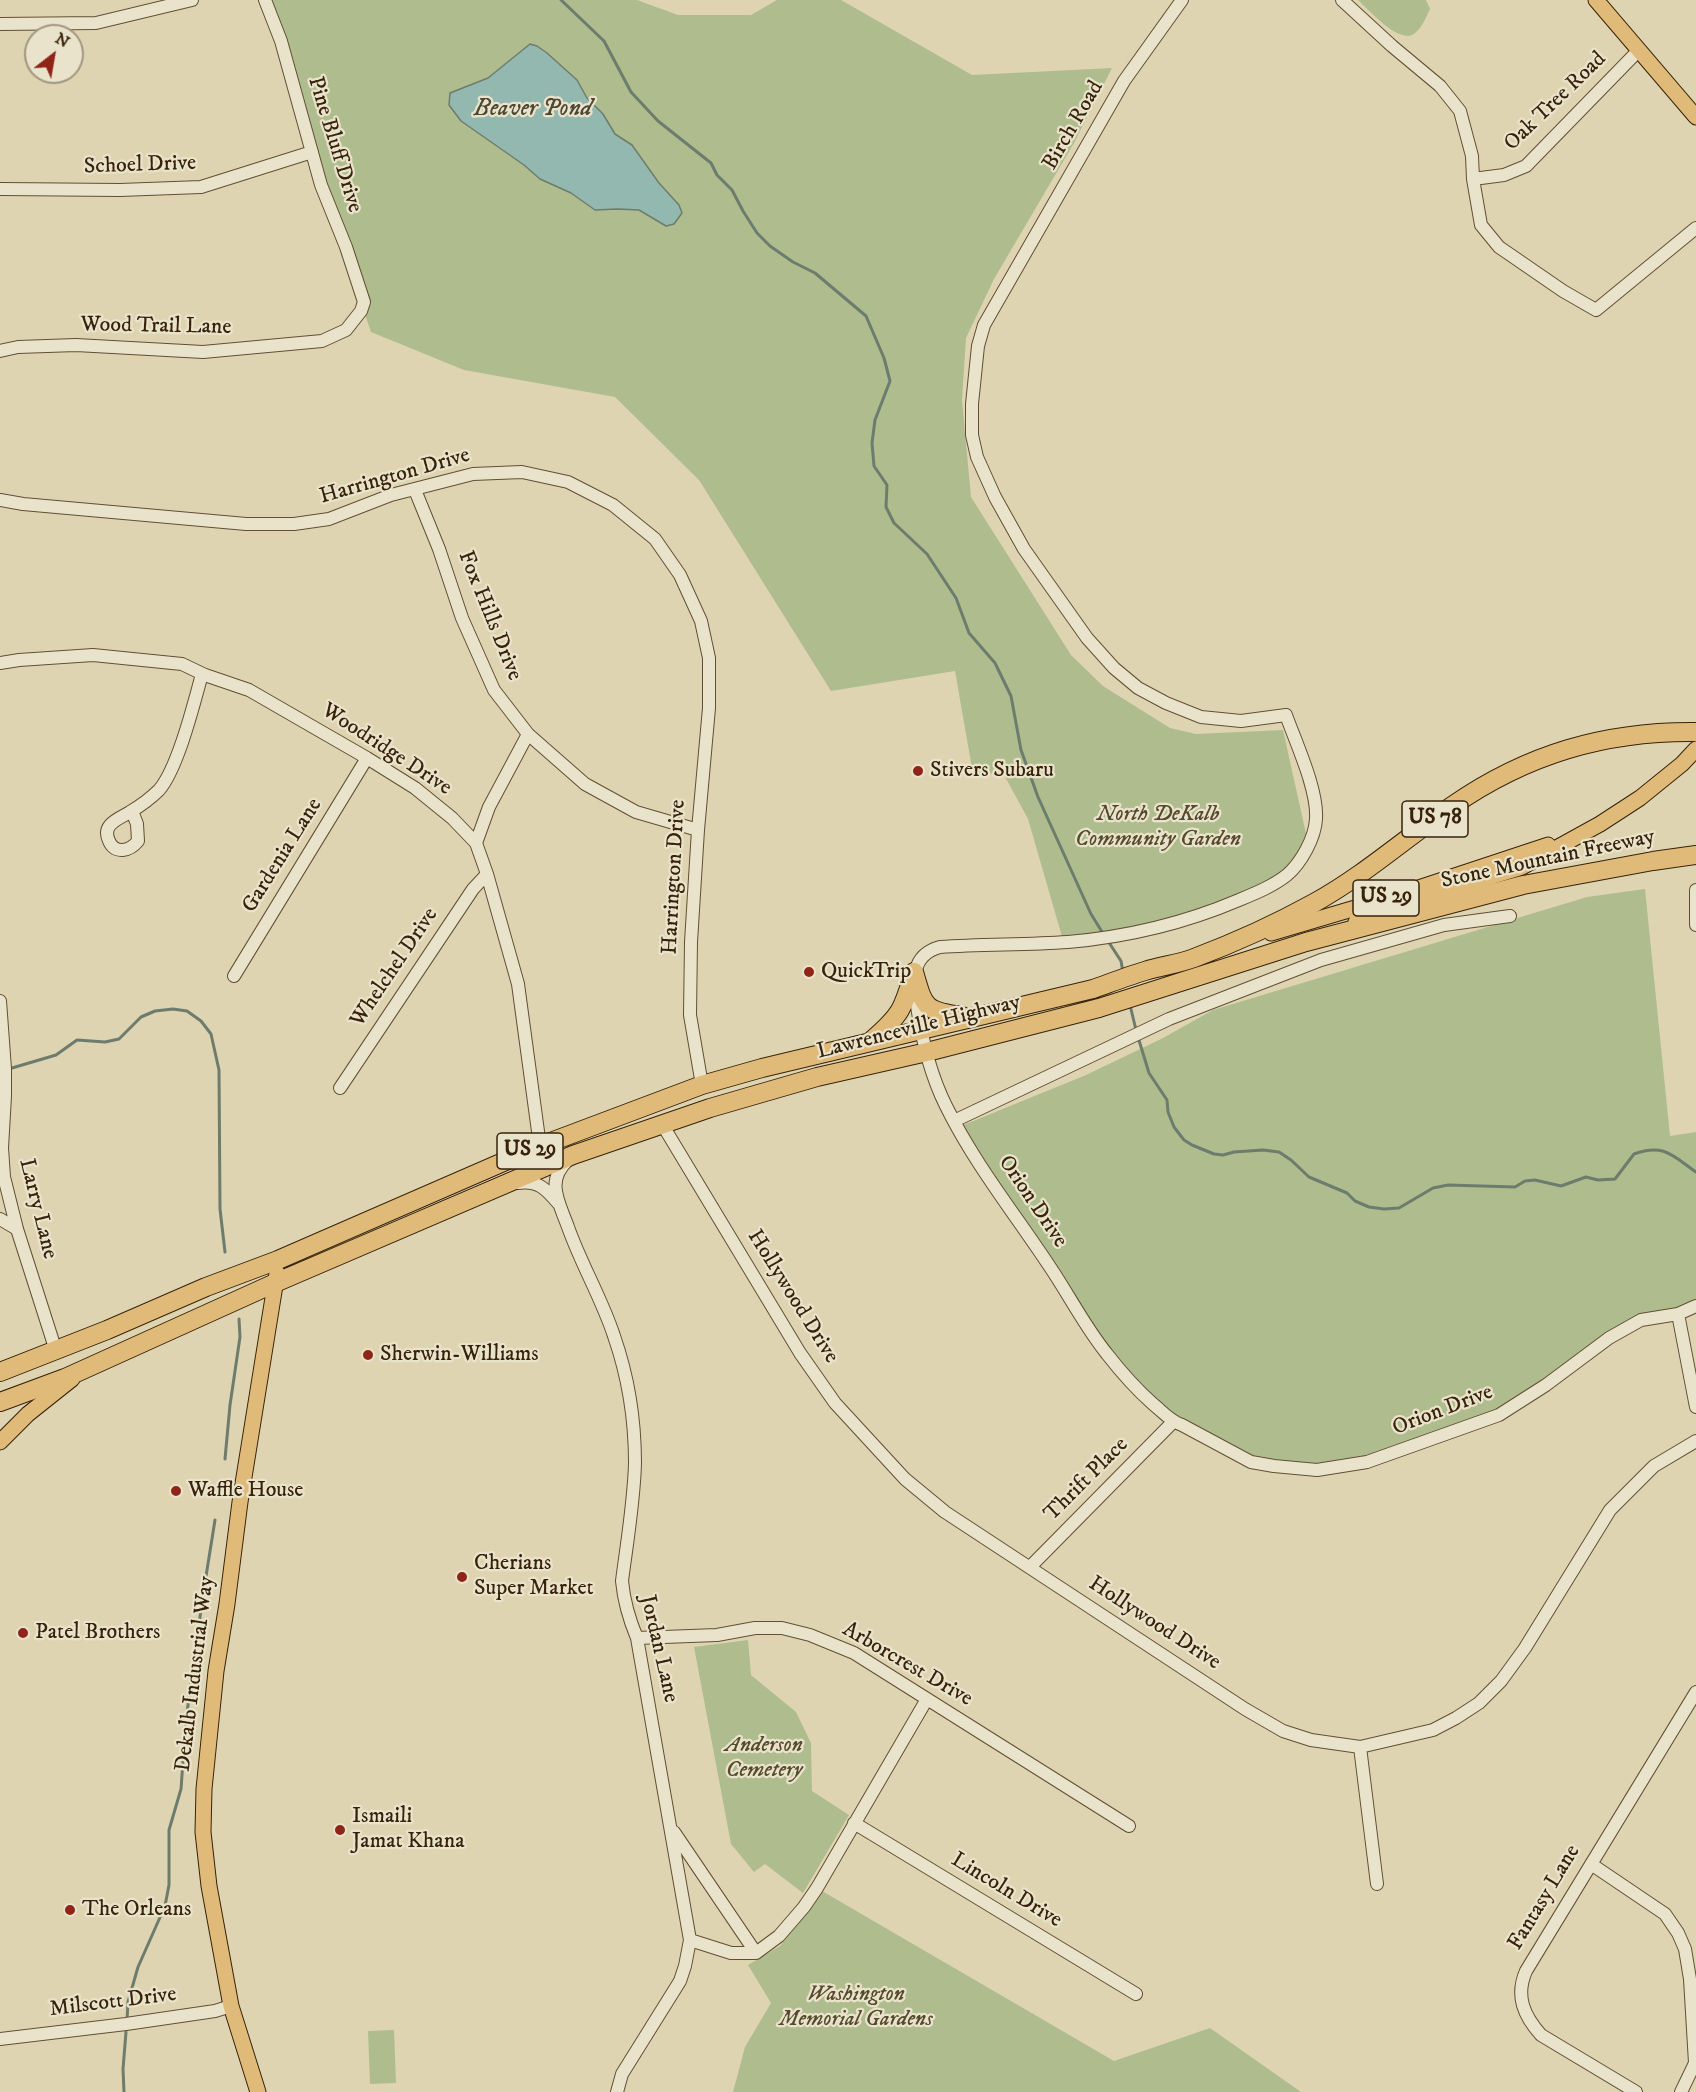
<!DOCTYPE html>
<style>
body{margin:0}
#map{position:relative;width:1696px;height:2092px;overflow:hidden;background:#dfd4b1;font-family:"IM FELL DW Pica",serif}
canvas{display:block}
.north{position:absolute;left:24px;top:24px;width:60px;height:60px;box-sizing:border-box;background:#eae3cc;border:2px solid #a2967e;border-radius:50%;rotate:31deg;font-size:16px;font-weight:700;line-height:24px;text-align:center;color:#37230a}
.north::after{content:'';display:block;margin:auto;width:21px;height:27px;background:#8f2418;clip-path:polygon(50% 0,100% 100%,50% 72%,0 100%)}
</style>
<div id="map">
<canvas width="1696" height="2092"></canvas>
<div class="north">N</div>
</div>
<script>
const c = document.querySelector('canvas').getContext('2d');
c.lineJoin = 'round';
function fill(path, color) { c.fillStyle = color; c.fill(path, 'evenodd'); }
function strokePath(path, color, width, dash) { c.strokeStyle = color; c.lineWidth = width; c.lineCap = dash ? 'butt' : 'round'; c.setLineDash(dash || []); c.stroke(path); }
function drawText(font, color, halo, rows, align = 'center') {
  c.font = font + ' "IM FELL DW Pica",serif'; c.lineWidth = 4.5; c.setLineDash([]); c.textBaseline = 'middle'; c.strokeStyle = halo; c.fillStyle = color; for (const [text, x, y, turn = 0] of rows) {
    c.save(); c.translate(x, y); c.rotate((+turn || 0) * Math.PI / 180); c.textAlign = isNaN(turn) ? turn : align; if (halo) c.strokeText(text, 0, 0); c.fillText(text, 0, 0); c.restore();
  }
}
const green = new Path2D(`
 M265 0H637L678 15H751L777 0H841L972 75 1112 68 1074 143 994 279 966 338 962 400 971 497 1071 655 1103 686 1170 728 1196 734 1283 730 1307 838 1290 868 1238 898 1183 916 1111 934 1063 940 1028 819 1003 773 973 774 955 671 831 691 699 480 615 397 464 370 371 332 311 159ZM530 44 537 46 547 53 577 80 587 99 603 114 615 134 632 145 659 183 679 205 651 218 639 210 617 209 595 210 571 193 540 179 450 94 488 78Z
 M1358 0H1426L1430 9C1426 17 1422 28 1415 33 1400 46 1369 10 1358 0Z
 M1645 889 1670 1136 1696 1132V1304L1633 1320 1513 1409 1372 1463 1253 1465 1173 1417 1094 1340 961 1126 1086 1075 1163 1038 1213 1010 1587 897Z
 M748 1640 751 1675 796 1712 811 1743 812 1791 849 1815 803 1893 765 1864 754 1872 731 1844 694 1647Z
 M822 1891 1114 2061 1210 2028 1301 2092H733L745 2047 771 2003 748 1965 780 1946Z
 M394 2030 396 2083 370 2084 368 2031Z`);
const water = new Path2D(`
 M530 44 537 46 547 53 577 80 587 98 603 114 615 134 632 145 659 183 679 205 682 213 674 224 666 226 639 210 617 209 595 210 571 193 540 179 524 165 461 121 449 105 450 93 488 78Z`);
const stream = new Path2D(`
 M561 0 604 41 631 92 658 121 711 163 717 175 732 190 743 211 757 233 770 246 793 262 815 273 866 316 884 358 890 381 875 420 872 443 874 466 887 485 886 507 894 523 927 554 956 598 969 633 995 663 1011 696 1021 750 1038 797 1091 914 1104 935
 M1108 941 1121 961 1123 972
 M1130 1005 1136 1030
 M1138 1037 1149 1073 1167 1100 1168 1112 1174 1127 1184 1140 1192 1145 1214 1154 1223 1155 1234 1152 1263 1150 1279 1152 1291 1160 1309 1177 1347 1193 1355 1201 1369 1207 1384 1209 1399 1208 1433 1188 1448 1185 1515 1187 1525 1181 1535 1180 1561 1186 1586 1177 1598 1180 1615 1179 1634 1154C1664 1143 1673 1156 1696 1172
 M12 1068 56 1055 77 1040 105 1042 119 1039 141 1017 155 1011 173 1009 187 1011 201 1021 211 1034 219 1070 220 1209 225 1252
 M225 1459 230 1405 240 1337 239 1319
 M127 2020 128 2002 138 1967 165 1906 169 1885V1830L181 1789 186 1720 203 1595 215 1520
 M124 2092 123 2069 126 2032`);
const minor = new Path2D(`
 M1182 0 1124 81 984 325 978 346 972 404V435L977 457 995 497 1024 549 1087 638 1114 668 1138 688 1166 703 1201 717 1241 721 1286 715C1296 743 1318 790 1316 819 1315 838 1301 863 1287 875 1273 886 1256 893 1239 900 1185 923 1126 937 1068 942 1025 945 983 944 940 947 910 955 913 982 917 1006 922 1040 931 1076 946 1106 974 1163 1015 1214 1050 1267 1069 1295 1085 1327 1107 1354 1121 1372 1136 1389 1153 1404 1163 1412 1170 1421 1182 1425L1251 1462 1274 1466 1317 1470 1367 1462 1499 1415 1546 1385 1609 1338 1641 1320 1678 1314 1696 1306
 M1342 0 1392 46 1440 86 1460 111 1472 156 1473 179 1481 225 1499 247 1563 291 1596 310 1696 228
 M0 24 96 23 192 0
 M1473 179 1504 175 1526 166 1639 50
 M0 189 120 190 201 187 312 152
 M0 351 18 347 76 345 203 352 322 341 346 330 361 311 364 302 346 247 321 185 281 41 265 0
 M415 490 439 549 462 618 494 690 528 734 585 784 636 812 698 830
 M0 500 23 504 246 524H294L329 519 391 495 473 474 522 472 568 482 613 505 655 539 680 575 701 621 709 658V708L698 830 691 942 690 1015 702 1085
 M0 663 19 660 93 655 182 664 205 675 249 690 367 758 415 788 452 818 476 843 487 874 518 984 540 1146
 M132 811 137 824 138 841C130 851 115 855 109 841 101 824 119 819 130 812 140 806 151 798 159 790 178 768 194 703 202 674
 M476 843 489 807 528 734
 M1696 890V925
 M234 976 367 758
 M0 1001 5 1069V1096L2 1148 4 1177 17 1229 56 1351
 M340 1088 473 889 487 874
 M954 1121 1169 1019 1321 960 1444 925 1510 916
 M662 1124 800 1353 835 1403 905 1479 945 1512 1245 1709 1283 1731 1311 1740 1360 1747 1433 1730 1456 1718 1479 1703 1501 1681 1525 1648 1610 1510 1654 1466 1696 1441
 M568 1160C545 1181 559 1202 568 1227 581 1264 602 1299 614 1336 628 1376 635 1421 635 1463 634 1502 627 1542 622 1581 624 1602 629 1619 637 1638L690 1940 685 1966 680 1981 622 2074 617 2092
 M518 1183C538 1180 546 1189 558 1203
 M0 1219 17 1229
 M1678 1314 1696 1407
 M1030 1567 1173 1422
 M637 1638 717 1635 755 1628H782L810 1635 854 1653 1129 1826
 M1360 1747 1377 1884
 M854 1823 1136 1994
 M674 1832 756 1953
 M1591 1864 1665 1914 1678 1933 1685 1949 1690 1979 1695 2063 1681 2092
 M690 1940 731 1953H756L779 1936 804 1907 817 1888 927 1699
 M0 2039 126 2024 215 2011 231 2006
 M1636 2092 1541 2035C1524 2016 1515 1996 1526 1971L1696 1692`);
const major = new Path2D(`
 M1596 0 1696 117
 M1356 922 1399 905 1522 867 1600 824 1640 798 1682 764 1696 749
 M1271 933 1379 901 1548 845
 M0 1442 28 1414 72 1379
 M258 2092 231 2006 209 1886 203 1832 204 1789 216 1671 227 1604 240 1502 277 1273`);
const highway = new Path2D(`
 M914 972C924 1007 924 1011 962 1016
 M872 1040C901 1015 903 1009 914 972
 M0 1372 107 1330 206 1287 278 1260 540 1146 702 1085 762 1068 1093 989C1110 983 1128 976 1145 971 1161 966 1178 964 1194 958 1234 943 1276 924 1314 903 1363 876 1406 838 1452 806 1527 754 1605 731 1696 732
 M0 1402 65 1378 275 1283 573 1155 710 1108 817 1077 927 1052 1099 1008 1306 942 1523 885 1653 861 1696 855`);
const markers = [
 [918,771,6,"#8f2418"],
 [809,972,6,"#8f2418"],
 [368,1355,6,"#8f2418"],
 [176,1491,6,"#8f2418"],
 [462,1577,6,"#8f2418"],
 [23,1633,6,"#8f2418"],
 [340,1830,6,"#8f2418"],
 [70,1910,6,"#8f2418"]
];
const shields = [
 [1435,819,66],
 [1386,898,66],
 [530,1151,66]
];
const shieldNames = [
 ["US 78",1435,819],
 ["US 29",1386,898],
 ["US 29",530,1151]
];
const streetNames = [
 ["Oak Tree Road",1556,102,-44],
 ["Birch Road",1074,126,-60],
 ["Pine Bluff Drive",334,145,73],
 ["Schoel Drive",140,166,-2],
 ["Wood Trail Lane",156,327,1],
 ["Harrington Drive",395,477,-16],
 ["Fox Hills Drive",489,616,68],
 ["Woodridge Drive",386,750,33],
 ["Gardenia Lane",283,856,-58],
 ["Stone Mountain Freeway",1548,860,-12],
 ["Harrington Drive",675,877,-87],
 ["Whelchel Drive",395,968,-56],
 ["Lawrenceville Highway",919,1028,-14],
 ["Orion Drive",1032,1202,56],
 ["Larry Lane",37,1209,76],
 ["Hollywood Drive",792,1297,58],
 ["Orion Drive",1443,1411,-21],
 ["Thrift Place",1087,1480,-45],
 ["Hollywood Drive",1154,1624,33],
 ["Jordan Lane",658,1649,77],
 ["Arborcrest Drive",907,1665,30],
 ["Dekalb Industrial Way",196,1674,-83],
 ["Lincoln Drive",1006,1891,31],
 ["Fantasy Lane",1545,1898,-59],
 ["Milscott Drive",113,2003,-7]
];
const poiNames = [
 ["Stivers Subaru",930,771],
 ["QuickTrip",821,972],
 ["Sherwin-Williams",380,1355],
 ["Waffle House",188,1491],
 ["Cherians",474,1564],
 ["Super Market",474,1589],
 ["Patel Brothers",35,1633],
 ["Ismaili",352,1817],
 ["Jamat Khana",352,1842],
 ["The Orleans",82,1910]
];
const parkNames = [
 ["North DeKalb",1158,815],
 ["Community Garden",1158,840],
 ["Anderson",764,1746],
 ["Cemetery",764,1771],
 ["Washington",856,1995],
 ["Memorial Gardens",856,2020]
];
const waterNames = [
 ["Beaver Pond",533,110]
];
fill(green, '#afbd8e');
fill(water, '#93b8af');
strokePath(water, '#6e7c6d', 1.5);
strokePath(stream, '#6e7c6d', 3);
strokePath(minor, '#614f34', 14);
strokePath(major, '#37230a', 17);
strokePath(highway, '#37230a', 20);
strokePath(minor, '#eae3cc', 12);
strokePath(major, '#e0ba78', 15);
strokePath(highway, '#e0ba78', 18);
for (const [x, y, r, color] of markers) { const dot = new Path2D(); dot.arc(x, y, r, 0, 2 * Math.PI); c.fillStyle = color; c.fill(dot); strokePath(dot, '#eae3cc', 2); }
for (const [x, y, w] of shields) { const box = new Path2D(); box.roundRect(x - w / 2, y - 18, w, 36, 4.5); c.fillStyle = '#eae3cc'; c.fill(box); strokePath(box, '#37230a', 1.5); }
drawText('bold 21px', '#37230a', null, shieldNames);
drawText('22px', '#37230a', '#eae3cc', streetNames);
drawText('22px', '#37230a', '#eae3cc', poiNames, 'left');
drawText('italic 22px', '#554a2b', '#eae3cc', parkNames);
drawText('italic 24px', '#4e4833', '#eae3cc', waterNames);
</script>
